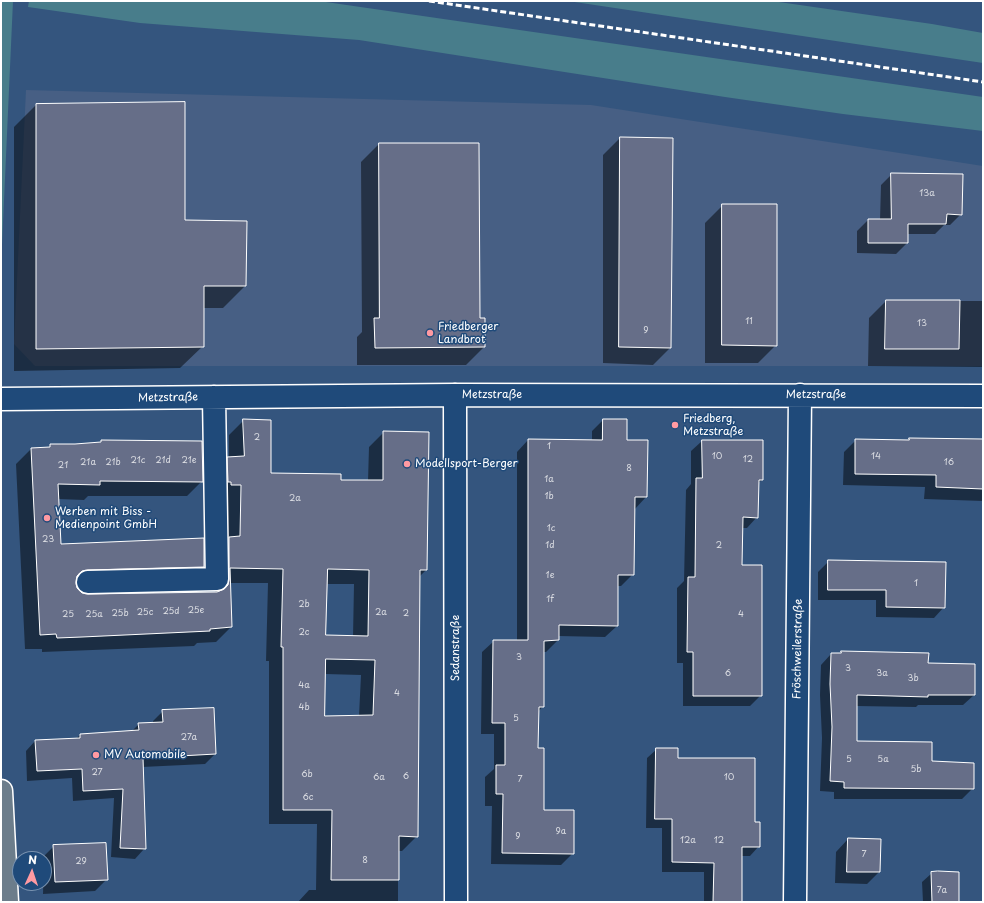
<!DOCTYPE html>
<meta charset="utf-8">
<style>
body{margin:0}
#map{position:relative;width:984px;height:903px;overflow:hidden;background:#34557e;font-family:"Playpen Sans",sans-serif}
canvas{display:block}
.frame{position:absolute;inset:0;border:2px solid #fff;pointer-events:none}
.north{position:absolute;left:12px;top:851px;width:40px;height:40px;box-sizing:border-box;background:#1f4a7a;border:1px solid #7992af;border-radius:50%;rotate:3deg;font-size:11px;font-weight:700;line-height:16px;text-align:center;color:#fff}
.north::after{content:'';display:block;margin:auto;width:14px;height:18px;background:#ff9aa2;clip-path:polygon(50% 0,100% 100%,50% 72%,0 100%)}
</style>
<div id="map">
<canvas width="984" height="903"></canvas>
<div class="frame"></div>
<div class="north">N</div>
</div>
<script>
const c = document.querySelector('canvas').getContext('2d');
c.lineJoin = 'round';
function fill(path, color) { c.fillStyle = color; c.fill(path, 'evenodd'); }
function strokePath(path, color, width, dash) { c.strokeStyle = color; c.lineWidth = width; c.lineCap = dash ? 'butt' : 'round'; c.setLineDash(dash || []); c.stroke(path); }
function drawText(font, color, halo, rows, align = 'center') {
  c.font = font + ' "Playpen Sans",sans-serif'; c.lineWidth = 3; c.setLineDash([]); c.textBaseline = 'middle'; c.strokeStyle = halo; c.fillStyle = color; for (const [text, x, y, turn = 0] of rows) {
    c.save(); c.translate(x, y); c.rotate((+turn || 0) * Math.PI / 180); c.textAlign = isNaN(turn) ? turn : align; if (halo) c.strokeText(text, 0, 0); c.fillText(text, 0, 0); c.restore();
  }
}
const built = new Path2D(`
 M26 90 591 105 983 166V366H35L14 344Z`);
const green = new Path2D(`
 M1 1H13L1 267Z
 M29 1H319L983 97V131L843 114 725 97 359 40 140 23 28 7Z
 M568 1H772L932 24 983 33V63Z`);
const shadow = new Path2D(`
 M36 105 184 221 245 286 223 308H203V346L180 368 14 371V127Z
 M620 138 670 348 653 365 603 363V155Z
 M379 144 479 319 484 347 466 365H357V337L362 332 361 162Z
 M892 174 961 214 950 225H944L935 234H907V243L896 254 857 253V231L868 220H880L881 185Z
 M723 205 776 345 758 363H705V223Z
 M886 301H983V367L868 366 869 318Z
 M244 420 270 474 340 481H368L369 447 384 432 426 570 419 577 417 836 402 851H398V902H298L309 890H316L317 824H269V661H266L268 583H230L231 627 216 642 197 643 194 646 42 652V649H25L16 464 31 449 48 448 51 445 99 443 101 441 202 481 187 496H88L84 500 58 499 60 545 203 566 188 581 75 584 81 594 88 596 215 593 213 473 229 458V435ZM327 584H354L353 637 325 636ZM325 674 361 675 359 716 324 717Z
 M603 420 626 441 646 497 635 509 633 574 621 586H617V626L605 637 558 636V640L546 652H543V706L538 712 537 749 543 811 573 853 561 865 491 864 492 806H485V777L494 769V734H481L482 652 494 641H517V452L528 440 592 441V431Z
 M909 439 983 441V501L924 499 925 487 843 485 844 452 856 440 907 441Z
 M702 441 762 480 758 483 757 517 747 528H742L741 566 761 695 750 706H683V663H677V588L684 581 686 490 691 484V451Z
 M829 561 944 607 934 618 876 617V600H818V572Z
 M841 652 927 664 974 695 963 705H918L916 707 856 706V742L931 762 973 788 962 799H834V792L820 791 822 738 820 695 821 665 831 654H839Z
 M163 711 215 754 205 764 142 767 144 849 135 859 111 857 114 798 73 801 72 778 27 781 26 751 35 741 76 739 80 735 131 732 139 724H153V721Z
 M657 749 677 759 754 823 759 846 750 856H741V902H704V872H662V828H646L647 758Z
 M848 839 880 840 879 872 867 884 835 883 836 852Z
 M54 846 107 879 95 891 43 894 44 859 42 858Z
 M932 873 958 902H923L922 882Z`);
const building = new Path2D(`
 M185 102V220L247 221 246 286H204V347L36 349V104Z
 M620 137 673 138 671 348 619 347Z
 M379 143H479L480 318H485V347L375 348 374 318H379Z
 M891 173 963 174 962 215 947 214 946 224H908V243H868V219H891Z
 M722 204H777V346L722 345Z
 M886 300H960L959 349H885Z
 M243 419 271 420V473L341 474V480H383V431L429 432 427 570H420L418 837 399 836V880H331L332 810H283V647H281L283 569 230 568 232 627 210 629V631L82 637 57 638 56 634 40 635 31 448 50 447V444H75L101 442V440L202 441 203 482 100 481V485L58 484 61 544 204 538V567L88 570 82 571 77 576 76 583 77 588 82 593 88 594 217 592 224 589 228 585 229 579V537L240 536 241 485H231V482H228L227 457 244 456ZM328 569 369 570 368 636 326 635ZM326 659 375 660 373 715 325 716Z
 M603 419H627V440H648L647 497H635L634 575H618V626L559 625V640L544 641V707H539L538 748H544V810H574V854L502 853 503 794H496V765H505V723H492L493 640H528V439L602 440Z
 M909 438 983 439V489L936 487V475L855 474V439L909 440Z
 M702 440H763V480H759L758 518 743 517 742 565H762V696H693V652H687L688 577H695L696 478H702Z
 M828 560 946 562 945 608 886 607V590H828Z
 M841 651 929 653 928 663 975 664V695H928V697L857 695V741L932 742V761L974 763V789L844 788V782L830 781 832 727 830 684 831 653H841Z
 M214 708 216 754 143 758 146 849 120 848 123 789 83 791 82 769 37 771 35 740 80 738V734L139 730 138 723 163 722 162 710Z
 M656 748H678V758H755V822H760V847H742V902H713L714 863 672 862V819H655Z
 M848 838 881 839 880 872H847Z
 M106 843 108 880 55 882 53 845Z
 M938 871 959 872V902H932L931 872Z`);
const minor = new Path2D(`
 M455 395 456 902
 M1 399 455 395 983 396
 M88 582 217 579 214 397
 M795 902 800 395`);
const major = new Path2D(`
 M1 791 7 902`);
const rail = new Path2D(`
 M429 1 983 82`);
const markers = [
 [430,333,4,"#ff9aa2"],
 [675,425,4,"#ff9aa2"],
 [407,464,4,"#ff9aa2"],
 [47,518,4,"#ff9aa2"],
 [96,755,4,"#ff9aa2"]
];
const numberNames = [
 ["13a",927,194],
 ["11",749,322],
 ["13",922,324],
 ["9",646,331],
 ["2",257,438],
 ["1",549,447],
 ["10",717,457],
 ["14",876,457],
 ["12",748,460],
 ["21c",138,461],
 ["21d",163,461],
 ["21e",189,461],
 ["21a",88,463],
 ["21b",113,463],
 ["16",949,463],
 ["21",63,466],
 ["8",629,469],
 ["1a",549,480],
 ["1b",549,497],
 ["2a",295,499],
 ["1c",551,529],
 ["23",48,540],
 ["1d",550,546],
 ["2",719,546],
 ["1e",550,576],
 ["1",916,584],
 ["1f",550,600],
 ["2b",304,605],
 ["25e",196,611],
 ["25d",171,612],
 ["25c",145,613],
 ["2a",381,613],
 ["25b",120,614],
 ["2",406,614],
 ["25",68,615],
 ["25a",94,615],
 ["4",741,615],
 ["2c",304,633],
 ["3",519,658],
 ["3",848,669],
 ["6",728,674],
 ["3a",882,674],
 ["3b",913,679],
 ["4a",304,686],
 ["4",397,694],
 ["4b",304,708],
 ["5",516,719],
 ["27a",189,738],
 ["5",849,760],
 ["5a",883,760],
 ["5b",916,770],
 ["27",97,773],
 ["6b",307,775],
 ["6",406,777],
 ["6a",379,778],
 ["10",729,778],
 ["7",520,780],
 ["6c",308,798],
 ["9a",561,832],
 ["9",518,837],
 ["12a",688,841],
 ["12",719,841],
 ["7",864,855],
 ["8",365,861],
 ["29",81,862],
 ["7a",942,891]
];
const poiNames = [
 ["Friedberger",438,327],
 ["Landbrot",438,340],
 ["Friedberg,",683,419],
 ["Metzstraße",683,432],
 ["Modellsport-Berger",415,464],
 ["Werben mit Biss -",55,512],
 ["Medienpoint GmbH",55,525],
 ["MV Automobile",104,755]
];
const streetNames = [
 ["Metzstraße",492,395],
 ["Metzstraße",816,395],
 ["Metzstraße",168,398,-1],
 ["Sedanstraße",456,648,-90],
 ["Fröschweilerstraße",798,649,-89]
];
fill(built, '#475f84');
fill(green, '#487d8b');
fill(shadow, '#0007');
fill(building, '#666e88');
strokePath(building, '#fff', 1);
strokePath(minor, '#fff', 25);
strokePath(major, '#fff', 25);
strokePath(minor, '#1f4a7a', 22);
strokePath(major, '#6c7d8b', 22);
strokePath(rail, '#fff', 3, [6, 3]);
for (const [x, y, r, color] of markers) { const dot = new Path2D(); dot.arc(x, y, r, 0, 2 * Math.PI); c.fillStyle = color; c.fill(dot); strokePath(dot, '#1f4a7a', 1.5); }
drawText('9px', '#d9dbe1', null, numberNames);
drawText('11px', '#fff', '#1f4a7a', poiNames, 'left');
drawText('11px', '#fff', '#1f4a7a', streetNames);
</script>
